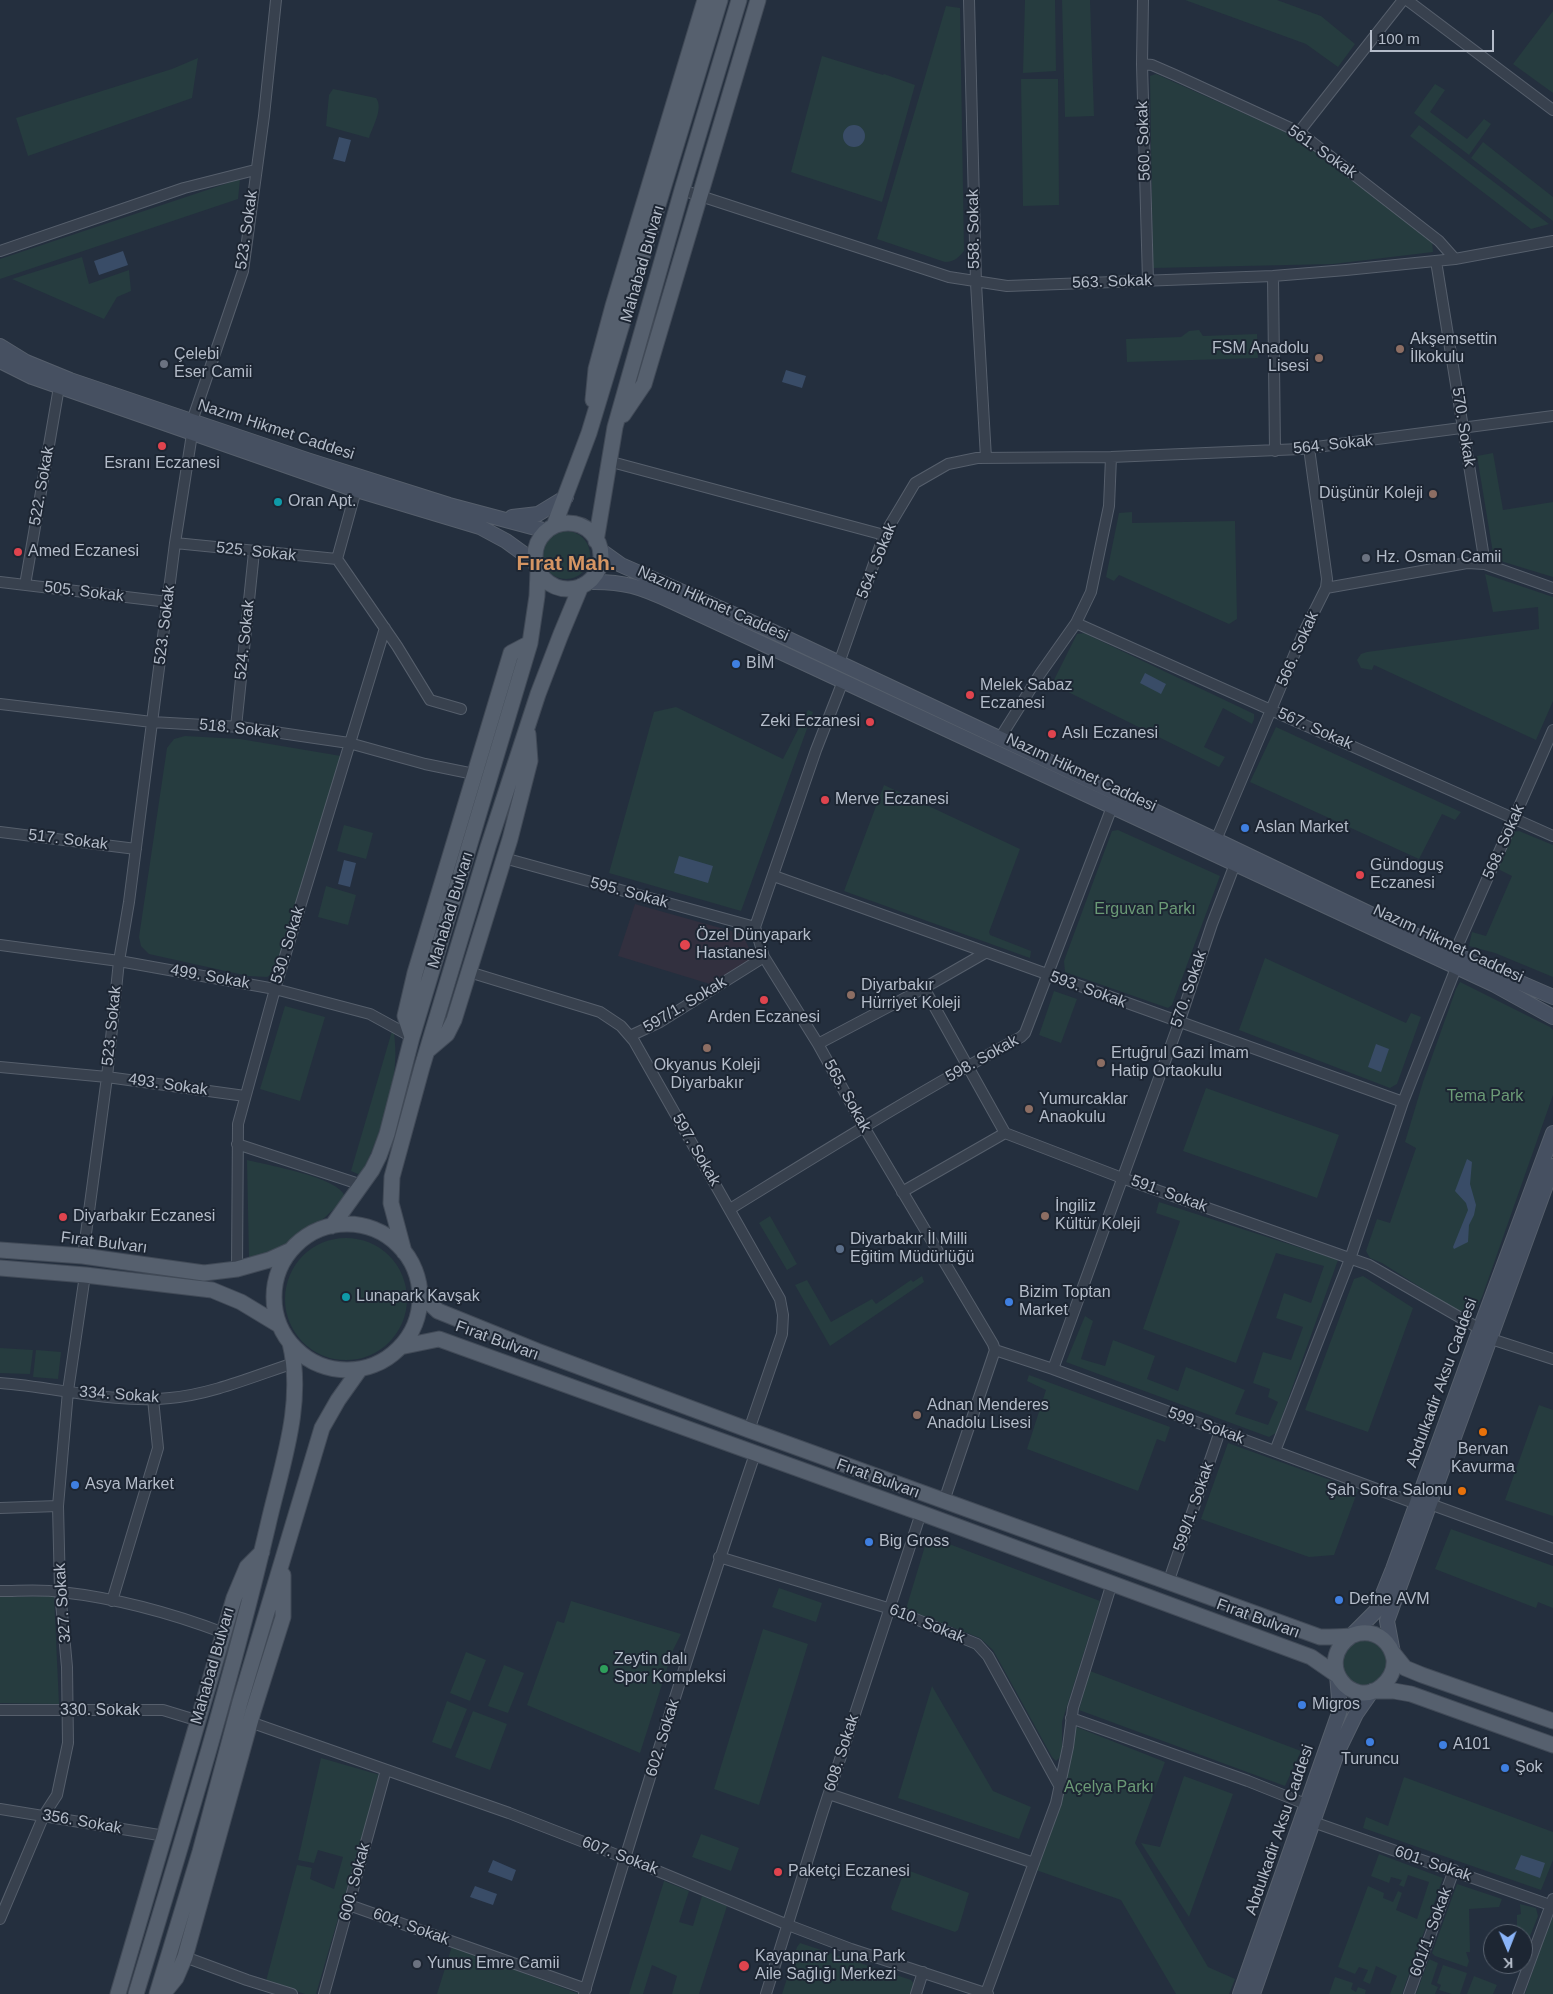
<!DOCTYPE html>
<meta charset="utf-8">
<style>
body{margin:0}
#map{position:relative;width:1553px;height:1994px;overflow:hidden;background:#242f3e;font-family:Helvetica,sans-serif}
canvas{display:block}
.north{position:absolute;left:1483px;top:1924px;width:50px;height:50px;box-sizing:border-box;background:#1d2633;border:1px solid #59626f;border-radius:50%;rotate:179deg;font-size:14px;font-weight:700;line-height:20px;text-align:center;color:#b4bcc9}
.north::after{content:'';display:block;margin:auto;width:18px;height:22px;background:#8ab4f8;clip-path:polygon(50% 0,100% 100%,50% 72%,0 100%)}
.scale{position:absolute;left:1370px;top:30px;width:124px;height:22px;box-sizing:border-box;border:2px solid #b4bcc9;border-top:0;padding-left:6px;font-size:15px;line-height:18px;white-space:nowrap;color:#b4bcc9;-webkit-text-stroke:4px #1d2633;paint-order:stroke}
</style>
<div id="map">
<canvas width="1553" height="1994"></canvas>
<div class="north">K</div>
<div class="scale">100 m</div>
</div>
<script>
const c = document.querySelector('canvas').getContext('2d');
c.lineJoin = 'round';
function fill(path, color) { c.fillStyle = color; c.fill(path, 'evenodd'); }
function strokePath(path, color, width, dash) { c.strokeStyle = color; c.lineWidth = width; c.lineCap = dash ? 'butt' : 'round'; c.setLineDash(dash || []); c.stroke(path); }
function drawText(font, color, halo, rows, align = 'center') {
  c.font = font + ' Helvetica,sans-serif'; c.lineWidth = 4; c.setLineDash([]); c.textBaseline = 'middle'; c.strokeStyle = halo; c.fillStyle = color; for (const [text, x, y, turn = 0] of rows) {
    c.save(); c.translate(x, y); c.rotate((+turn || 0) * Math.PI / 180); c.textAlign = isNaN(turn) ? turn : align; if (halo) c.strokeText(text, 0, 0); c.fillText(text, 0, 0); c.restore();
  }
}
const medical = new Path2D(`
 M635 904 742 934 754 958 710 984 618 956Z`);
const green = new Path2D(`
 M1025 0H1055L1056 71 1023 73Z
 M1062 0H1090L1094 116 1065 117Z
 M1185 0H1277L1321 16 1355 44 1338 67 1306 44Z
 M946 6 960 8 964 251C958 258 954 262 945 262L877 239Z
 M1553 11V93L1513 64Z
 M822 56 883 75 884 74 915 85 882 202 791 172Z
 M198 58 192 98 28 156 16 118 172 69Z
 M1156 74 1301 139 1432 241 1433 252 1333 264 1153 268 1150 76Z
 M1021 79H1058L1059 205 1023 206Z
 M1435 84 1445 90 1430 112 1467 139 1484 119 1491 124 1469 155 1414 113Z
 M333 89 376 98C384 108 372 128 369 138L326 126 329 95Z
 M1419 125 1549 224 1531 229 1410 136Z
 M1483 142 1553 197V221L1471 158Z
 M240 179 238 199 0 279V259Z
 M82 257 89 284 129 270 131 291 117 297 104 319 12 279Z
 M1199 330 1203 336 1257 334 1258 358 1127 362 1126 339 1181 337 1189 331Z
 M1493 453 1503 510 1553 502V577L1494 559 1477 456Z
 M1132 512V523L1235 521 1237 619 1229 624 1119 575 1114 581 1106 577 1119 513Z
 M542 555a24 24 0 1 1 48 0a24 24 0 1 1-48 0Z
 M1485 574 1553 597V701L1536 740 1374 665 1372 670 1361 668 1357 660 1361 654 1367 652 1539 629 1538 607 1493 612Z
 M1084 633 1254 714V719L1252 724 1223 708 1204 747 1225 757 1219 767 1052 684 1077 634Z
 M676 707 783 759 808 710 813 712 741 911 609 873 654 712Z
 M1276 727 1461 812 1455 820 1442 814 1419 859 1250 782Z
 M185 736 240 739 341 756 276 971 267 977 248 976 149 954 141 946 139 937 167 748 174 739Z
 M884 785 1020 849 989 932 990 935 1031 951 1030 958 844 891Z
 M344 825 373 833 366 859 337 851Z
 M1118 830 1220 876 1172 1005 1168 1008 1065 972 1064 961 1112 831Z
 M1519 831 1553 845V977L1495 953 1469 946 1472 932 1486 936 1512 876 1498 869 1514 832Z
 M326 886 356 895 348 925 318 917Z
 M1265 958 1406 1023 1411 1013 1421 1017 1397 1084 1390 1088 1239 1030Z
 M1460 982 1550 1027 1553 1030V1095L1482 1297C1477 1306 1475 1314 1464 1315L1382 1263 1370 1258 1366 1251 1377 1219 1390 1223 1416 1148 1405 1142 1423 1082 1456 989Z
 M1054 991 1077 999 1061 1043 1039 1035Z
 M285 1006 325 1017 300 1101 260 1089Z
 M392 1031 394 1032C395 1042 396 1053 395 1063 394 1091 376 1148 361 1173L358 1174 351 1171Z
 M1206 1088 1339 1135 1317 1198 1183 1151Z
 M247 1160C266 1165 340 1177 345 1197 323 1223 283 1253 249 1258Z
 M1159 1202 1338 1260 1276 1433 1269 1437 1066 1362 1085 1316 1093 1321 1081 1359 1105 1366 1113 1340 1155 1356 1147 1379 1178 1391 1186 1367 1245 1390 1235 1414 1268 1425 1278 1402 1268 1397 1270 1389 1253 1383 1263 1352 1291 1360 1303 1327 1276 1318 1284 1293 1311 1303 1324 1266 1276 1253 1236 1363 1143 1329 1180 1221 1156 1213Z
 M770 1216 797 1264 787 1270 759 1223Z
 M285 1299a61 61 0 1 1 122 0a61 61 0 1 1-122 0Z
 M922 1276 924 1282 830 1346 795 1285 807 1280 831 1322 872 1299 876 1304 911 1280 913 1282Z
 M1363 1276 1413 1308 1368 1432 1305 1410 1354 1279Z
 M0 1348 33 1350 30 1374 0 1373Z
 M36 1350 61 1352 58 1379 33 1377Z
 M1029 1375 1170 1427 1165 1442 1157 1439 1138 1491 1027 1449 1046 1390 1027 1381Z
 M1539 1405 1553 1410V1516L1505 1500Z
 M1228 1443 1358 1490 1334 1555 1309 1557 1201 1519Z
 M1451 1529 1553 1566V1608L1538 1602 1536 1608 1435 1569Z
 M928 1536 1100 1601 1062 1722V1755L1056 1761 1052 1757 993 1650 980 1638 906 1609Z
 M779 1588 822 1603 816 1622 772 1607Z
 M54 1596 59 1704 0 1703V1597Z
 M571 1601 681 1634 673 1650 640 1753 527 1705 557 1621 564 1623Z
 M763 1629 808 1644 759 1805 714 1789Z
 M1341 1663a23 23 0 1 1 46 0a23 23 0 1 1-46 0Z
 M466 1652 486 1660 470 1701 450 1693Z
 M504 1665 524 1673 508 1713 488 1706Z
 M1090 1671 1301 1751 1285 1786 1079 1710Z
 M932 1686 993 1791 1031 1807 1019 1839 898 1798Z
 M447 1701 467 1709 451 1749 432 1742Z
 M473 1711 507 1724 490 1770 455 1757Z
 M1074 1726 1165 1762 1135 1843 1208 1967 1235 1979 1229 1994H1176L1121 1900 1036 1870C1054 1823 1071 1778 1074 1726Z
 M321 1758 380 1775 316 1994H305L266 1981 297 1865 312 1868 310 1879 334 1889 343 1857 318 1850 314 1863 298 1860Z
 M1184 1776 1233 1794 1189 1917 1141 1843 1160 1847Z
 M1404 1777 1553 1832V1860L1541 1890 1363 1828 1366 1817 1388 1826Z
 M701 1834 739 1848 731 1871 692 1857Z
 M1379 1854 1443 1878 1402 1994H1390L1397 1976 1376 1966 1370 1984 1363 1981 1368 1970 1359 1967 1355 1974 1338 1967 1368 1886 1384 1893 1383 1898 1393 1902 1398 1891 1402 1893 1396 1910 1417 1919 1429 1882 1408 1875 1404 1887 1399 1885 1402 1880 1391 1877 1389 1883 1371 1876Z
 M907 1870 969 1893 958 1930 955 1932 892 1910 891 1907 904 1872Z
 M664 1881 689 1891 679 1922 693 1926 702 1896 727 1906 699 1994H672L677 1976 652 1965 643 1994H629Z
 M1457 1884 1502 1899 1499 1907 1469 1909 1470 1952H1466L1469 1961 1467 1967 1435 1956 1432 1953Z
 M1520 1904 1536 1908 1538 1916 1526 1946H1523V1934H1517V1915L1521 1914Z
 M1551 1917 1553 1918V1994H1525Z
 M800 1943 911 1980 914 1984 911 1994H782L797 1947Z
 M452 1946 579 1994H437Z
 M1429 1959 1438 1963 1431 1984 1438 1987 1435 1994H1416Z
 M1443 1965 1467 1973 1460 1994H1452L1439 1990 1441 1985 1437 1983Z
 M1474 1976 1497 1985 1493 1994H1467Z
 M1335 1977 1353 1983 1351 1989 1356 1992 1358 1987 1366 1990 1365 1994H1329Z`);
const water = new Path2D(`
 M843 136a11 11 0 1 1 22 0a11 11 0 1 1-22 0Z
 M339 137 351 140 345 162 333 159Z
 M123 251 128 265 99 275 94 261Z
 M786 370 806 376 802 388 782 382Z
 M1145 673 1166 684 1161 694 1140 683Z
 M679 856 713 866 708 883 674 873Z
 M344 860 356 863 350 887 338 884Z
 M1376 1044 1389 1049 1381 1072 1368 1067Z
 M1467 1159 1472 1162 1470 1184 1476 1205 1474 1215 1469 1225 1468 1242 1454 1249 1453 1247 1468 1210 1466 1203 1455 1191Z
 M1521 1855 1545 1863 1540 1878 1515 1869Z
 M493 1860 516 1870 512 1881 488 1872Z
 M475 1886 497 1894 493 1905 470 1897Z`);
const street = new Path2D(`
 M969 0 976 283 986 458
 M1143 0 1142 64 1148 281
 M1407 0 1553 110
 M1142 64 1152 65 1175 75 1299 132 1439 241 1455 259
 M1299 132 1403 0
 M682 190 949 277 1007 286 1273 276 1346 270 1455 259 1553 241
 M0 251 184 188 255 170
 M1436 261 1485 564
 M1273 276 1275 451
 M608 461 884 535
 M356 490 337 559 397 646 430 700 461 709
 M175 543 337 559
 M0 582 168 602
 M25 585 59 387
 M1326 588 1467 563 1485 564 1553 588
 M1076 623 1553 836
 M839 663 884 535 915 483 948 464 977 458 1111 457 1301 449 1553 416
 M843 681 816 750 755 927 764 957 818 1044 864 1127 993 1344 995 1350 992 1359 944 1501
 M0 704 152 722 240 727 349 743 425 764 474 774
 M236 727 254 552
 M1000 738 1040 674 1076 623 1091 592 1109 506 1111 457
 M0 832 136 849
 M1216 840 1303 634 1326 588 1327 579 1309 448
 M504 858 755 927
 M774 876 1403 1102
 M0 945 119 961 275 989 370 1014 412 1037
 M1454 954 1553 730
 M469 972 600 1012 621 1026 634 1041 780 1299 783 1315 782 1334 749 1430
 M924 988 1005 1133 1122 1178 1369 1265 1480 1329
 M630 1036 660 1022 764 957
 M818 1044 924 988 985 953
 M0 1067 107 1077 245 1096
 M237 1144 362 1185
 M902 1192 1005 1133
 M730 1209C826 1150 922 1090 1021 1037L1025 1033 1112 807
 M83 1256 107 1077 119 961 129 902 175 543 192 434V421L243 271 264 116 276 0
 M237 1269 238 1124 275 989 385 628
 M1491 1339 1553 1359
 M995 1350 1053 1369 1417 1504
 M1053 1369 1179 1023 1212 924 1235 864
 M0 1383C55 1387 115 1404 170 1398 213 1394 254 1376 294 1363
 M1275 1451 1350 1259 1403 1102 1456 968
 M1430 1504 1553 1549
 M0 1508 58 1506
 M719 1557 891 1609 977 1644 988 1656 1060 1787
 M1168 1583 1220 1431
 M0 1591C20 1591 42 1589 61 1592 115 1598 174 1614 224 1633
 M112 1601 158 1448 153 1399
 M0 1710H163L199 1721
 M1071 1718 1248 1781 1308 1805
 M250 1722 509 1813 648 1867 788 1925 851 1949 988 1994
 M829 1794 1034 1863
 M0 1809 165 1836
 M1313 1822 1553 1906
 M349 1905 586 1989
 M0 1919 44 1815 57 1795 68 1743 67 1667 60 1591 58 1506 68 1391 85 1275
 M185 1957 247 1980 292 1994
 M986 1993 1056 1803 1068 1747 1073 1708 1112 1583
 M324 1994 386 1770
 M584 1994C638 1813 694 1633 755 1454
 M766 1994 822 1814 921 1513
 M916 1994 923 1972
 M1409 1994 1454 1870
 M1518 1994 1553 1899`);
const secondary = new Path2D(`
 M0 346 26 362 70 380 307 460 449 505 547 531
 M0 361 32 377 347 487 480 527 506 541 535 562
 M512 517 538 514 566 497
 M600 550 621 565 765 628 1216 840 1454 954 1553 997
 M588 582C624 581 641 587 673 602L1495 985 1553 1017
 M1351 1636 1376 1611 1393 1569 1480 1329 1553 1133
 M1393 1653 1387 1621 1553 1166
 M1240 1994 1340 1710 1337 1675
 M1253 1994 1337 1753 1356 1714 1372 1691`);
const primary = new Path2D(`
 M593 400 596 369 613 306 705 0
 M623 415 644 384 758 0
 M535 556a33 33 0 1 1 66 0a33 33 0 1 1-66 0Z
 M554 526 589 433 720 0
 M596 541 615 427 682 190 739 0
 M412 1037 405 1016 415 973 511 653 530 643
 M427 1051 447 1034 454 1020 510 839 530 761 528 734
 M274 1297a73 73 0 1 1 146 0a73 73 0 1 1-146 0Z
 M332 1226 372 1170 379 1156 387 1134 412 1037 530 643 537 596 538 571
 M0 1250 83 1256 204 1273 237 1269 269 1260 289 1251
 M404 1252 391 1203 392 1177 422 1067 488 847 538 694 561 634 581 586
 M0 1268 85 1275 212 1290 241 1302 279 1325
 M420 1294 438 1311 537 1351 749 1430 1320 1637C1330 1637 1340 1637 1350 1636 1354 1635 1358 1633 1361 1633 1378 1631 1391 1643 1394 1659 1395 1669 1390 1679 1382 1686 1352 1711 1313 1663 1351 1636
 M400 1347 439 1339 921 1513 1311 1657 1337 1675
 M1393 1653 1405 1668 1422 1675 1553 1721
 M1373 1691H1394L1411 1694 1553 1745
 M118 1994 234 1598 247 1567 262 1552
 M136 1994C183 1839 231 1683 268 1525 281 1467 305 1404 290 1343
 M157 1994 200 1852 240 1702 322 1428 338 1400 360 1369
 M163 1994 176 1978 185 1957 253 1712 283 1617V1575`);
const markers = [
 [1400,349,5,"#8d6e63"],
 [1319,358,5,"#8d6e63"],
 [164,364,5,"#6b7280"],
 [162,446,5,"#e0444e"],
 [1433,494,5,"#8d6e63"],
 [278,502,5,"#0f9aa8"],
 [18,552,5,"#e0444e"],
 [1366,558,5,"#6b7280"],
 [736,664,5,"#3f7fe0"],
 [970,695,5,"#e0444e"],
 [870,722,5,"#e0444e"],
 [1052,734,5,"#e0444e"],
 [825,800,5,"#e0444e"],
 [1245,828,5,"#3f7fe0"],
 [1360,875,5,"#e0444e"],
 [685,945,6,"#e0444e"],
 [851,995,5,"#8d6e63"],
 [764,1000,5,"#e0444e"],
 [707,1048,5,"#8d6e63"],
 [1101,1063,5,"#8d6e63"],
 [1029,1109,5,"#8d6e63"],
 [1045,1216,5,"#8d6e63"],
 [63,1217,5,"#e0444e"],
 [840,1249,5,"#5c6f8a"],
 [346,1297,5,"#0f9aa8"],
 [1009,1302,5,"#3f7fe0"],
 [917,1415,5,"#8d6e63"],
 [1483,1432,5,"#e8710a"],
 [75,1485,5,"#3f7fe0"],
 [1462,1491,5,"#e8710a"],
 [869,1542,5,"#3f7fe0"],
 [1339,1600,5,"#3f7fe0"],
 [604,1669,5,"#2e9e5b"],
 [1302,1705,5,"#3f7fe0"],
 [1370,1742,5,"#3f7fe0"],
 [1443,1745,5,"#3f7fe0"],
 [1505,1768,5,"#3f7fe0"],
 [778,1872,5,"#e0444e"],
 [417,1964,5,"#6b7280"],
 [744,1966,6,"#e0444e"]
];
const streetNames = [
 ["560. Sokak",1144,141,-92],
 ["561. Sokak",1322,152,35],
 ["558. Sokak",974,229,-91],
 ["523. Sokak",247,230,-82],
 ["Mahabad Bulvarı",643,264,-74],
 ["563. Sokak",1112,282,-2],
 ["570. Sokak",1463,427,81],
 ["Nazım Hikmet Caddesi",276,430,18],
 ["564. Sokak",1333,445,-6],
 ["522. Sokak",42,486,-80],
 ["525. Sokak",256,552,6],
 ["564. Sokak",877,561,-68],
 ["505. Sokak",84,592,7],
 ["Nazım Hikmet Caddesi",713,604,24],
 ["523. Sokak",165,625,-83],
 ["524. Sokak",245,640,-84],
 ["566. Sokak",1298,649,-66],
 ["518. Sokak",239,729,6],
 ["567. Sokak",1315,729,24],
 ["Nazım Hikmet Caddesi",1081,773,25],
 ["517. Sokak",68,840,7],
 ["568. Sokak",1504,842,-66],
 ["595. Sokak",629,893,15],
 ["Mahabad Bulvarı",451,910,-73],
 ["Nazım Hikmet Caddesi",1448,944,25],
 ["530. Sokak",288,945,-73],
 ["499. Sokak",210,977,10],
 ["570. Sokak",1189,989,-71],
 ["593. Sokak",1088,990,20],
 ["597/1. Sokak",685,1005,-31],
 ["523. Sokak",112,1026,-84],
 ["598. Sokak",982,1059,-29],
 ["493. Sokak",168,1085,8],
 ["565. Sokak",847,1096,61],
 ["597. Sokak",696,1150,60],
 ["591. Sokak",1169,1194,20],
 ["Fırat Bulvarı",104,1243,7],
 ["Fırat Bulvarı",497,1341,20],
 ["Abdulkadir Aksu Caddesi",1442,1383,-70],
 ["334. Sokak",119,1395,4],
 ["599. Sokak",1206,1426,20],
 ["Fırat Bulvarı",878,1479,20],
 ["599/1. Sokak",1194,1507,-71],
 ["327. Sokak",63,1603,-94],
 ["Fırat Bulvarı",1258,1619,20],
 ["610. Sokak",927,1624,22],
 ["Mahabad Bulvarı",213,1666,-74],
 ["330. Sokak",100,1711],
 ["602. Sokak",663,1738,-73],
 ["608. Sokak",842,1753,-72],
 ["356. Sokak",82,1822,10],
 ["Abdulkadir Aksu Caddesi",1280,1830,-71],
 ["607. Sokak",620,1856,21],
 ["601. Sokak",1433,1864,19],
 ["600. Sokak",355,1882,-75],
 ["604. Sokak",411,1927,20],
 ["601/1. Sokak",1431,1932,-70]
];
const poiNames = [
 ["Akşemsettin",1410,340],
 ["İlkokulu",1410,358],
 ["FSM Anadolu",1309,349,"right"],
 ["Lisesi",1309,367,"right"],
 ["Çelebi",174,355],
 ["Eser Camii",174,373],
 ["Esranı Eczanesi",162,464,"center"],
 ["Düşünür Koleji",1423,494,"right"],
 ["Oran Apt.",288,502],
 ["Amed Eczanesi",28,552],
 ["Hz. Osman Camii",1376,558],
 ["BİM",746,664],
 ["Melek Sabaz",980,686],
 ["Eczanesi",980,704],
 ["Zeki Eczanesi",860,722,"right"],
 ["Aslı Eczanesi",1062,734],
 ["Merve Eczanesi",835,800],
 ["Aslan Market",1255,828],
 ["Gündoguş",1370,866],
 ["Eczanesi",1370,884],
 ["Özel Dünyapark",696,936],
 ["Hastanesi",696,954],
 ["Diyarbakır",861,986],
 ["Hürriyet Koleji",861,1004],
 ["Arden Eczanesi",764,1018,"center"],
 ["Ertuğrul Gazi İmam",1111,1054],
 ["Hatip Ortaokulu",1111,1072],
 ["Okyanus Koleji",707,1066,"center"],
 ["Diyarbakır",707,1084,"center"],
 ["Yumurcaklar",1039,1100],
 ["Anaokulu",1039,1118],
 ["İngiliz",1055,1207],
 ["Kültür Koleji",1055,1225],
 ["Diyarbakır Eczanesi",73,1217],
 ["Diyarbakır İl Milli",850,1240],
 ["Eğitim Müdürlüğü",850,1258],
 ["Bizim Toptan",1019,1293],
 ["Market",1019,1311],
 ["Lunapark Kavşak",356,1297],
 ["Adnan Menderes",927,1406],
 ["Anadolu Lisesi",927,1424],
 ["Bervan",1483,1450,"center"],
 ["Kavurma",1483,1468,"center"],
 ["Asya Market",85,1485],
 ["Şah Sofra Salonu",1452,1491,"right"],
 ["Big Gross",879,1542],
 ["Defne AVM",1349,1600],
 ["Zeytin dalı",614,1660],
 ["Spor Kompleksi",614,1678],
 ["Migros",1312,1705],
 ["A101",1453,1745],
 ["Turuncu",1370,1760,"center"],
 ["Şok",1515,1768],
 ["Paketçi Eczanesi",788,1872],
 ["Kayapınar Luna Park",755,1957],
 ["Aile Sağlığı Merkezi",755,1975],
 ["Yunus Emre Camii",427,1964]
];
const parkNames = [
 ["Erguvan Parkı",1145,910],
 ["Tema Park",1485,1097],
 ["Açelya Parkı",1109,1788]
];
const districtNames = [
 ["Fırat Mah.",566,564]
];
fill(medical, '#32303f');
fill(green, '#263c3f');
fill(water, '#394c67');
strokePath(street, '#565f6c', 12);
strokePath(secondary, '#565f6c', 16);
strokePath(primary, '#414a57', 17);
strokePath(street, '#38414e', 10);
strokePath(secondary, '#465061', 14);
strokePath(primary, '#56606e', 15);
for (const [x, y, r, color] of markers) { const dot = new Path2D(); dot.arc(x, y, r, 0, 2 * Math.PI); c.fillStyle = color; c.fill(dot); strokePath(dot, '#1d2633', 2); }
drawText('16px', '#b4bcc9', '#1d2633', streetNames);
drawText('16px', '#b4bcc9', '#1d2633', poiNames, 'left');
drawText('16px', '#6b9a76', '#1d2633', parkNames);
drawText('bold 21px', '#d59563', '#1d2633', districtNames);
</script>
